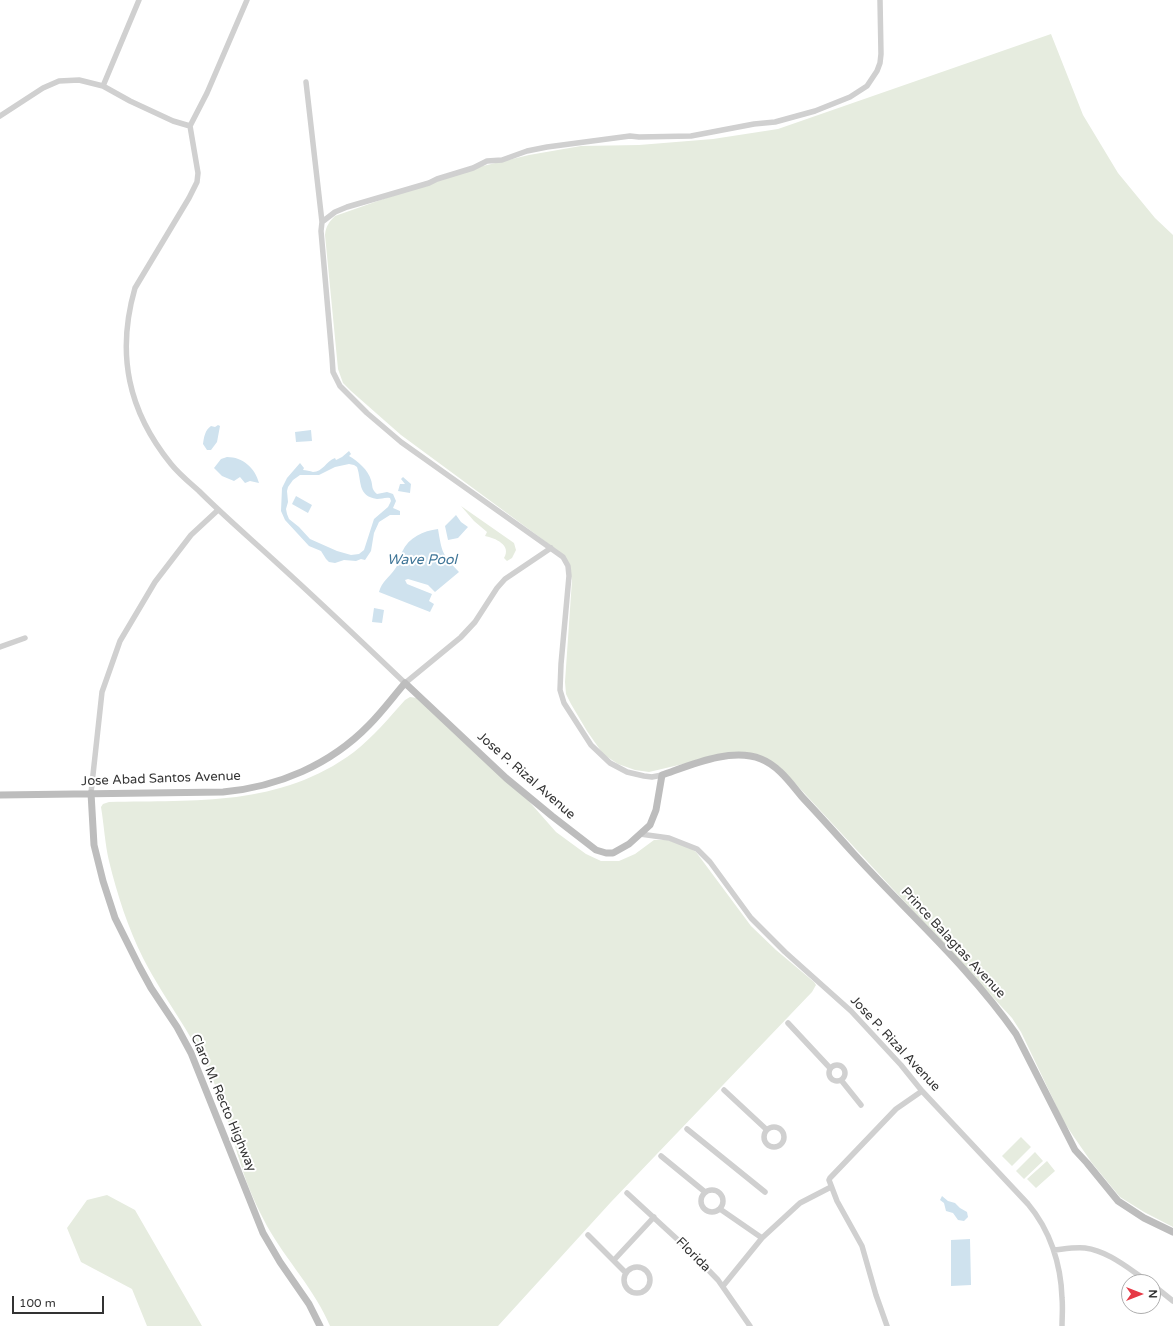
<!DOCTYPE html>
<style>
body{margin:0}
#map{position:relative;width:1173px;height:1326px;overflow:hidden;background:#fff;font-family:"Varela Round",sans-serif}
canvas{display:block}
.north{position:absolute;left:1121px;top:1274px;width:40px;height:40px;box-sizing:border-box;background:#fff;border:1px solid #adadad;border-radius:50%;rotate:90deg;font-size:11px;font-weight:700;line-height:16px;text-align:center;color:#333}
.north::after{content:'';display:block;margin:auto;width:14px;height:18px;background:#e63946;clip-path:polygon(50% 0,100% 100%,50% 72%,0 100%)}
.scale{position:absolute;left:12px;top:1296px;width:92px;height:18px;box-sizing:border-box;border:2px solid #333;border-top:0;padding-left:5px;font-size:12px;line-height:14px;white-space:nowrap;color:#333;-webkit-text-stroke:3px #fff;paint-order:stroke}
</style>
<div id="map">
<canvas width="1173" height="1326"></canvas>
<div class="north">N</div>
<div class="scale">100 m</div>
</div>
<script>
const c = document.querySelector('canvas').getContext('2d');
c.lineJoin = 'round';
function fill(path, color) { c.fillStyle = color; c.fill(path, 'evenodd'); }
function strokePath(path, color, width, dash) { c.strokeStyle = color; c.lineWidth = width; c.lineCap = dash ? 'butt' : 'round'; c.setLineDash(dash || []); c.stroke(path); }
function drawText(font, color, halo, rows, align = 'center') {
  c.font = font + ' "Varela Round",sans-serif'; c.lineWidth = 4; c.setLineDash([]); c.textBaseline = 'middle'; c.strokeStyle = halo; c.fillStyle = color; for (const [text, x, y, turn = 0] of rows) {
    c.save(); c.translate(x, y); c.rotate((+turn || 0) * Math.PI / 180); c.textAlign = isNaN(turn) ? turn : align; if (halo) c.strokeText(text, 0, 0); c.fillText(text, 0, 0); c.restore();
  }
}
const green = new Path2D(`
 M1051 34 1083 115 1118 173 1155 218 1173 235V1227L1144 1212 1120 1197 1092 1163 1074 1137 1064 1122 1021 1032 1012 1018 781 768C765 756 754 752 734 752L649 772 635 770 618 764 603 754 587 731 571 704 566 694 565 682 572 580 568 566 557 550 401 435 351 391 343 383 338 369 325 235C326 226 329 222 335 216L466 170 529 155 581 146 639 145 713 139 778 129Z
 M461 506 514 543 516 550 512 558 507 561 504 558C512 545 495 538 485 536L487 532 474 521Z
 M410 697 417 698 526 798 556 832 586 854 601 861H619L635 854 654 840H668L690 848 696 852 751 926 776 950 814 982 816 985 812 992 611 1202 498 1326H330C315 1290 286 1260 267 1226 257 1207 247 1186 241 1165 232 1138 226 1111 215 1085 197 1040 165 1001 143 958 128 928 117 894 109 861 105 844 104 825 101 807L103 804 109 802C196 800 280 807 354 752 373 737 389 718 405 700Z
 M1021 1137 1031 1147 1012 1166 1002 1156Z
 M1035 1152 1043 1161 1024 1179 1016 1171Z
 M1047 1161 1055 1171 1036 1188 1027 1179Z
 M107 1195 135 1210 202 1326H147L132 1289 81 1262 67 1228 87 1200Z`);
const water = new Path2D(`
 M218 425 220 426 217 442 211 450H207L203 444C204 437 205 430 211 426L215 427Z
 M311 430 312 441 296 442 295 432Z
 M349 451 351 454 349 456C358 461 368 470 371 480 373 486 371 489 377 494L387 492 393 494 396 501 393 508 400 511V515H390L379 522 374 533 371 551 365 560 361 559 356 561 344 560 335 563 329 562 326 559 321 551 309 546 285 520 281 511 282 488 287 478 300 463 304 468 303 470C306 470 310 471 313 472 323 472 326 461 335 458L336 460 342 457ZM349 464 354 465 357 467C362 481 357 496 377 499 382 499 385 497 390 498L391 501 388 507 374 519 364 550 359 554 351 555 337 551 310 539 299 527 289 519 287 514 286 509 288 502 287 491 288 487 293 480 300 475H319L335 467Z
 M227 457C243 457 255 468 259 483L250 481 245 483 240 477 234 481 222 476 214 468 221 459Z
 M403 477 411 484 410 493 398 491 400 484H405L401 479Z
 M296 496 312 505 308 513 292 504Z
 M456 515 461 522 468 527 458 538 448 540 445 526Z
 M438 529C442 553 442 554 459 572L435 592 428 585 408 579 405 580 407 584 432 594 429 601 434 604 430 612 379 592C382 581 389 578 395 569 399 564 400 557 402 552 409 537 423 531 438 529Z
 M374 608 384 610 382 623 372 622Z
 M942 1196 948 1201 955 1203 960 1208 967 1212 968 1217 964 1221 958 1220 953 1213 946 1211 944 1203 940 1200Z
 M970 1239 971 1285 951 1286V1240Z`);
const street = new Path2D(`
 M247 0 207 93 190 126 198 173 197 182 189 198 135 288C116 354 128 411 171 464 179 474 190 483 199 491 224 516 251 539 277 563 320 602 363 643 405 683L461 637 475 622 497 588 505 579 551 548
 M306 82 322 222
 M103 86 139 0
 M0 116 43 88 59 81 79 80 103 86 130 101 173 121 190 126
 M0 647 25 638
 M662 775 652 777 644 776 627 772 610 763 591 745 564 703 560 690 561 664 569 576 568 566 563 557 401 442 367 413 340 386 333 372 332 357 321 231 322 222 335 212 347 207 429 183 437 179 473 168 487 161 502 160 527 151 547 147 630 136 639 137 691 136 754 124 775 122 815 111 850 97 867 86 877 71 880 63 881 54 880 0
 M91 793 102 692 120 641 155 582 191 535 218 510
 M640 834 669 838 697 849 710 862 751 918 785 952 851 1011 901 1065 922 1091 1028 1204C1050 1230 1061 1264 1062 1298 1063 1307 1062 1317 1062 1326
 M788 1023 830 1068
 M829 1073a8 8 0 1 1 16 0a8 8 0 1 1-16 0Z
 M841 1080 861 1105
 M724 1090 767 1130
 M764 1137a10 10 0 1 1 20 0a10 10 0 1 1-20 0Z
 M687 1129 765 1192
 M661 1156 705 1192
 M701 1201a11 11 0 1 1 22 0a11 11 0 1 1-22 0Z
 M627 1193 690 1251 718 1280 750 1326
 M720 1209 762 1238
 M588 1235 626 1273
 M1054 1250C1064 1249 1075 1247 1085 1248 1109 1251 1130 1270 1149 1282
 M614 1260 654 1217
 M624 1280a13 13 0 1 1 26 0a13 13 0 1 1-26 0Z
 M1153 1285 1173 1301
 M723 1286 762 1238 800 1203 831 1187
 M887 1326 876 1295 862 1246 837 1201 829 1180 830 1178 896 1109 922 1091`);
const secondary = new Path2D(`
 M91 793 94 845 103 881 115 918 139 966 151 988 177 1027 191 1053 263 1233 280 1262 309 1304 320 1326
 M0 795 223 792C278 787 330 765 369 725 382 712 393 697 405 683L506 778 552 816 596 850 606 853H613L629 844 650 825 656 810 662 775C691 765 731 747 761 759 779 766 791 784 803 798 820 816 837 835 854 854 908 913 970 968 1016 1034L1075 1150 1087 1163 1118 1201 1144 1218 1173 1232`);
const streetNames = [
 ["Jose P. Rizal Avenue",526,776,41],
 ["Jose Abad Santos Avenue",161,779,-2],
 ["Prince Balagtas Avenue",953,943,47],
 ["Jose P. Rizal Avenue",895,1044,47],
 ["Claro M. Recto Highway",223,1103,67],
 ["Florida",693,1255,45]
];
const waterNames = [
 ["Wave Pool",422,560]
];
fill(green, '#e6ecdf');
fill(water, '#cfe2ee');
strokePath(street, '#d0d0d0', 5.5);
strokePath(secondary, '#bdbdbd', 7);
drawText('13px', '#333', '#fff', streetNames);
drawText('italic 14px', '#3f7597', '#fff', waterNames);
</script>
